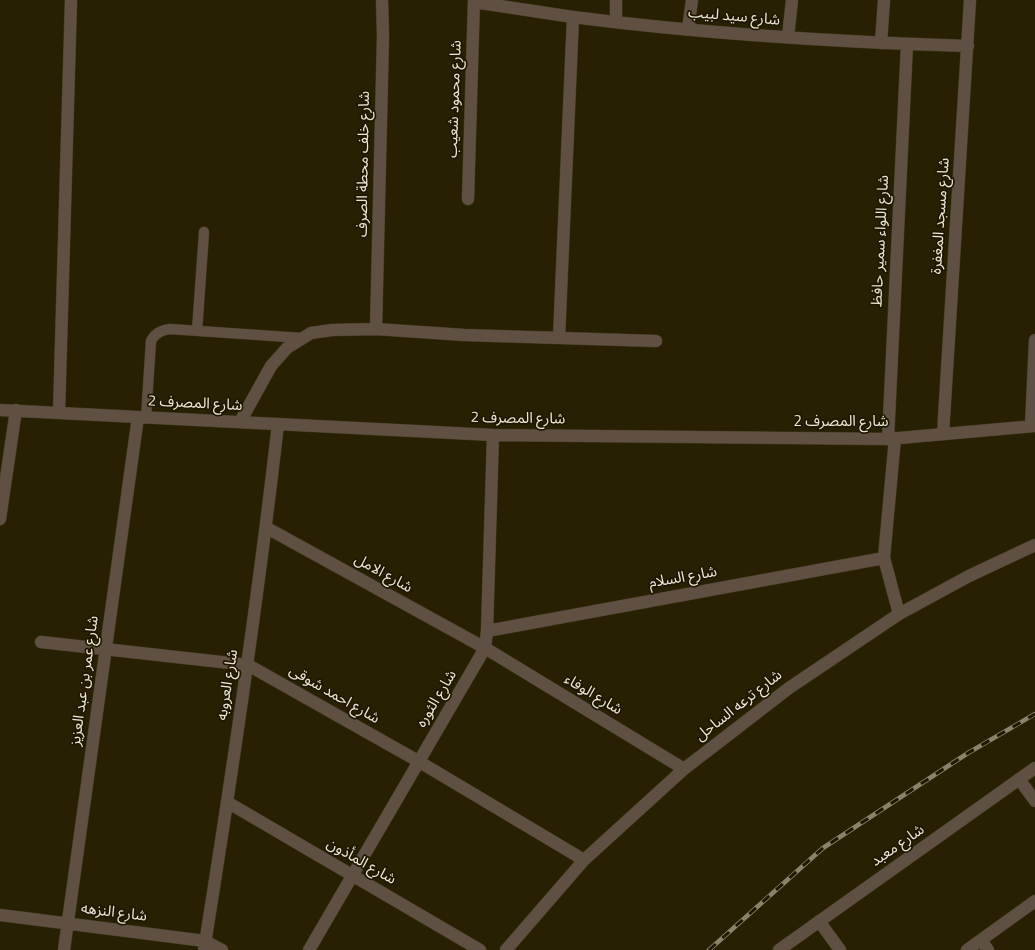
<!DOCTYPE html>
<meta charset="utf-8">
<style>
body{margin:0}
canvas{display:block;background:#282003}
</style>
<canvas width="1035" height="950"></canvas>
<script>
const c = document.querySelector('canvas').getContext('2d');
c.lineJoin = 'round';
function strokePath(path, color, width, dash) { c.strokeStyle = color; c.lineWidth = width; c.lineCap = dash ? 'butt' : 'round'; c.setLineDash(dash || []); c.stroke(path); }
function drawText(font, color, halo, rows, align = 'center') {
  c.font = font + ' "Titillium Web","Noto Sans Arabic",sans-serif'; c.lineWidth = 3.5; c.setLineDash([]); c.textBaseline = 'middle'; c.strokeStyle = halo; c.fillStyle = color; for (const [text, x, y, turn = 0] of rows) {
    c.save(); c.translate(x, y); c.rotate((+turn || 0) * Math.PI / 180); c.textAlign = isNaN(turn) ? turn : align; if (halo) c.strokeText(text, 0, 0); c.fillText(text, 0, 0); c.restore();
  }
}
const lane = new Path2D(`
 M197 331 204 232
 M146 417 151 341C155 333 161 330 170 329L302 338`);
const street = new Path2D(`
 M474 2C507 7 540 12 573 17 704 34 836 42 968 46
 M616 21V0
 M688 29 692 0
 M788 37 792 0
 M881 43 884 0
 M468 199 474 0
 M376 329 383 36 382 0
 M559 338 573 17
 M0 410 493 435 888 439 1035 426
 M59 413 71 0
 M240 422 271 366 287 348 311 333 332 330 376 329 464 335 656 341
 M1031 426 1035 340
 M943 434 970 0
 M895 438 884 558 899 614
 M888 439 907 44
 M0 519 16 410
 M267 528 485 648 684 769
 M487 631 884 558
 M41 642 248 665 418 761 584 860
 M1019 779 1035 801
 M227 802 480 950
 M0 915 205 941 222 950
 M819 921 840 950
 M981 940 988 950
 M64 950 138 417
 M204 950C232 775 258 600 278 424
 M309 950 485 648 487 631 493 435
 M506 950 584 860 684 769 789 688 899 614 969 576 1035 545
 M779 950 1035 768
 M967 950 1035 901`);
const rail = new Path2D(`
 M709 950 823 848 968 753 1035 714`);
const streetNames = [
 ["شارع سيد لبيب",734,17,5],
 ["شارع محمود شعيب",455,99,-88],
 ["شارع خلف محطة الصرف",364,164,-89],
 ["شارع مسجد المغفرة",941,216,-86],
 ["شارع اللواء سمير حافظ",881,241,-87],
 ["شارع المصرف 2",195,404,3],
 ["شارع المصرف 2",518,419,1],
 ["شارع المصرف 2",841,422],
 ["شارع الامل",383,574,29],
 ["شارع السلام",683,578,-10],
 ["شارع عمر بن عبد العزيز",85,681,-82],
 ["شارع العروبه",228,685,-81],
 ["شارع احمد شوقى",334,695,30],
 ["شارع الوفاء",593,695,31],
 ["شارع الثوره",437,699,-59],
 ["شارع ترعه الساحل",739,706,-38],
 ["شارع معبد",898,846,-35],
 ["شارع المأذون",361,862,30],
 ["شارع النزهه",114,913,7]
];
strokePath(lane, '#433c21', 11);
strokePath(street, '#433c21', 13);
strokePath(lane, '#5f5043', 10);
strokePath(street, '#5f5043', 12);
strokePath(rail, '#8a836c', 4.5);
strokePath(rail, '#1f1700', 3, [9]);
drawText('15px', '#ece7d6', '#1f1700', streetNames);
</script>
